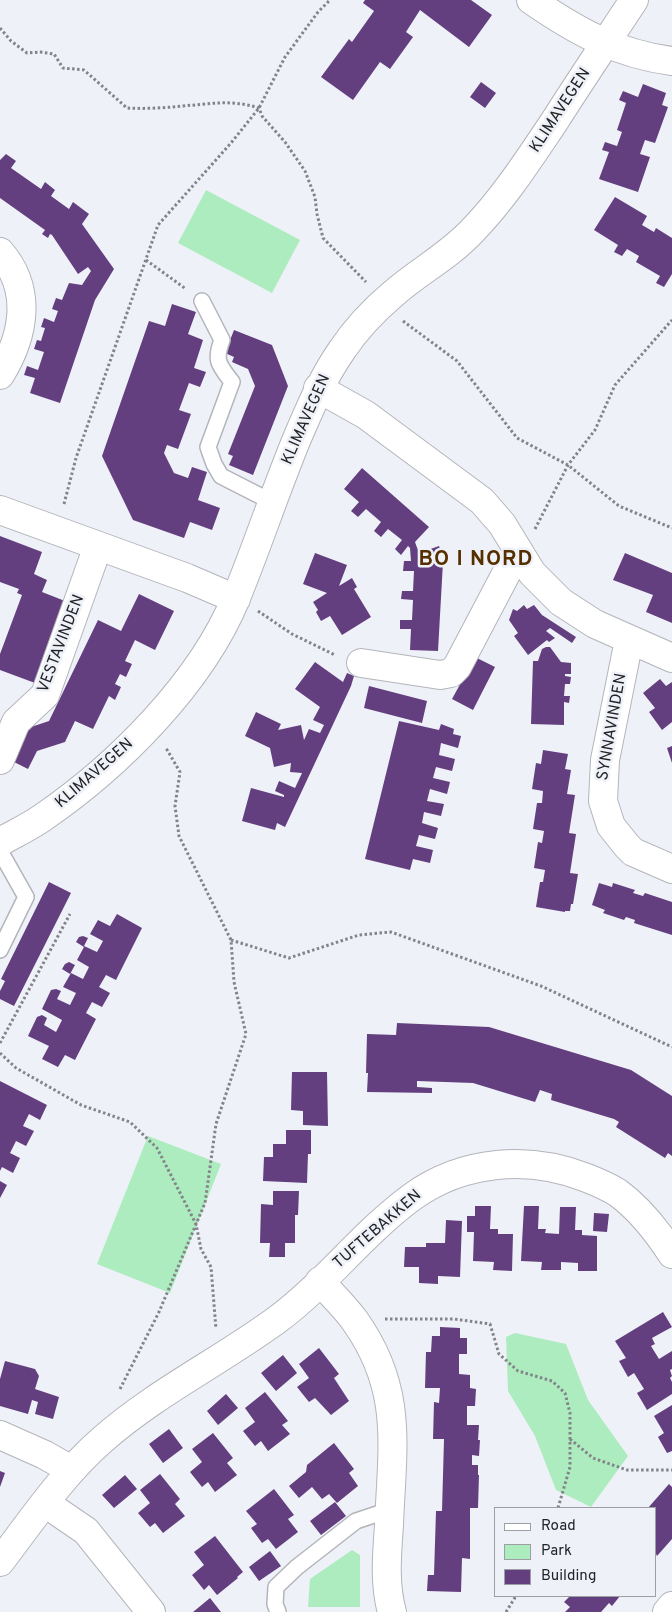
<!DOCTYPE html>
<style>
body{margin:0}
#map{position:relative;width:672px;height:1612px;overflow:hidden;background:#eff1f8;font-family:Overpass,sans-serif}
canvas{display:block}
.legend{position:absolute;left:494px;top:1507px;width:162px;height:90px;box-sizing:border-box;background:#eff1f8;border:1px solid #9d9fa4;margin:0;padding:6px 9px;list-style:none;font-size:15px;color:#222326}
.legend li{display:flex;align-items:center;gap:10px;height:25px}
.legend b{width:25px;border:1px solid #9d9fa4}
</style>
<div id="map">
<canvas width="672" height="1612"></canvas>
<ul class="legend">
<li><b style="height:6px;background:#fff"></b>Road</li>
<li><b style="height:14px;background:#acecbe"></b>Park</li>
<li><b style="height:14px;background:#643f7f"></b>Building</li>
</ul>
</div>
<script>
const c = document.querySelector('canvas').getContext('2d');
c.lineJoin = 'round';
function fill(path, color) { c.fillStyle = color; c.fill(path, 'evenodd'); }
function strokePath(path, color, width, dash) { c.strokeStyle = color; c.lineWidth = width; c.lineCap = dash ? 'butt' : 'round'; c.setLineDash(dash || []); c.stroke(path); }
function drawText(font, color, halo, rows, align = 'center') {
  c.font = font + ' Overpass,sans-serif'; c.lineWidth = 5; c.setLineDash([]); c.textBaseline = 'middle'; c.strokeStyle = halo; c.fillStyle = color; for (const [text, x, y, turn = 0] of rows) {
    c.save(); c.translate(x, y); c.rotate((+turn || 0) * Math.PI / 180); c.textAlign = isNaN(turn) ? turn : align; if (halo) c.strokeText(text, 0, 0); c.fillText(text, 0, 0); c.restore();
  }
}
const green = new Path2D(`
 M206 190 300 240 272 293 178 243Z
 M148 1136 221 1164 170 1293 97 1264Z
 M515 1333 566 1344 588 1400 628 1456 591 1507 556 1490 535 1436 508 1391 506 1337Z
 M352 1550 360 1555V1607H308L310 1579Z`);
const building = new Path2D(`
 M365 0H471L492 15 469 47 420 10 406 32 413 37 390 69 380 62 353 100 321 77 349 39 352 42 374 11 363 3Z
 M481 82 496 93 485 108 470 97Z
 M643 84 666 93 662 105 668 107 655 143 645 140 640 154 650 157 638 192 599 179 609 152 602 150 605 142 617 146 622 132 617 130 626 103 619 100 623 91 638 97Z
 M6 154 16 161 11 168 41 189 45 182 55 190 51 196 69 209 73 202 89 214 82 224 114 269 95 300 60 403 30 393 35 378 24 375 27 366 38 370 44 352 34 349 37 340 41 341 45 328 41 327 44 318 54 322 58 311 52 309 56 298 62 300 69 283 82 285 91 271 88 267 78 274 52 235 50 234 48 238 42 234 45 230 0 198V160Z
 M615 197 647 216 642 225 654 232 656 228 672 238V274L664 287 656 283 660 276 636 262 639 256 627 249 622 256 614 252 618 245 594 230Z
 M172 304 196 312 188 334 203 340 194 368 206 372 200 387 189 383 179 410 191 414 178 449 167 445 164 453 174 473 188 478 192 467 207 472 198 500 220 508 212 530 190 522 184 538 133 520 102 456 149 321 165 326Z
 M234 330 272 345 288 386 253 475 229 465 233 456 228 454 255 386 248 369 232 362 234 357 225 353Z
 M362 468 429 527 415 542 419 553 439 546 442 553 421 560 443 562 438 651 410 650 411 629H400V620H412L413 600 401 599 402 591H413L414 571H403L404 561H411L410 548 408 546 401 555 395 549 402 540 388 529 381 537 374 531 381 522 366 509 358 517 351 511 359 502 344 489Z
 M0 536 42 552 34 574 47 580 42 592 65 601 35 683 0 670V654L22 595 17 593 19 589 0 582Z
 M315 553 347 565 339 586 352 578 357 587 354 589 371 617 342 635 330 616 321 621 316 612 318 610 313 602 327 593 303 584Z
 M625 553 672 573V623L646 612 653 595 613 580Z
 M139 594 174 611 155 650 135 640 125 661 132 664 126 677 120 674 115 684 121 687 115 700 109 696 93 729 75 721 65 742 37 751 28 769 8 759 22 730 49 721 98 620 121 631Z
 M524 605 527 609 534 605 542 615 576 637 572 643 550 628 546 631 555 638 549 642 547 640 528 655 514 636 518 633 509 620 513 609 517 611Z
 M546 647H550L561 662 571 663V674H565V676L571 677 570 684H565L564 696H570L569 703 564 702V725L531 724 533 661H538L542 649Z
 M475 657 495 667 473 710 452 699Z
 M315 662 343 682 347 673 354 676 351 686 285 827 277 823 275 830 242 821 251 788 284 797V795L275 791 279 781 295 788 302 773 290 772 291 763 274 767 270 748 245 736 256 712 281 724 278 730 301 725 304 740 309 729 320 733 324 725 313 720 320 707 295 689Z
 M660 679 666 686 672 682V722L662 730 649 712 655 708 643 693Z
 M369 686 427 701 422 723 364 708Z
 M399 721 439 730 441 724 454 729 453 734 461 736 458 748 441 743 439 755 455 759 452 771 436 767 433 778 450 782 447 794 430 789 427 801 444 804 441 816 424 812 422 823 438 828 435 839 419 835 416 846 433 850 430 863 413 859 410 870 365 859Z
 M672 746V763L667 748Z
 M543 750 568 754 565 769 571 770 567 794 575 795 569 833 576 834 570 873 578 874 573 904H571L570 911H565V912L536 907 540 882H543L545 870 534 868 538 842 542 843 544 831 533 829 537 803H542L543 791 532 789 536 763 541 764Z
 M49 882 71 893 14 1006 0 999V991L5 981 1 979Z
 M599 883 612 887 613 883 635 890 633 893 643 896 645 893 672 902V935L634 923 635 920 626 917 624 920 603 913 605 910 592 905Z
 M117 914 142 928 116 980 106 975 99 987 110 993 102 1007 92 1002 86 1013 96 1019 75 1060 65 1055 58 1067 42 1059 49 1046 28 1036 37 1017 42 1015 47 1018 44 1025 56 1032 62 1020 42 1009 51 990 56 989 61 991 57 999 70 1005 76 993 63 987 71 973 83 979 89 967 77 960 84 947 76 942 79 937 83 936 88 938 84 946 97 952 103 941 90 934 98 920 110 926Z
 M69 962 75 965 70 974 62 969 65 964Z
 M397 1023 489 1027 631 1070 672 1096V1156L668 1153 665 1158 616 1127 619 1122 614 1119 551 1100 552 1094 540 1090 535 1102 473 1083 417 1081V1087L432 1088V1093L367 1092 368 1073H366L367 1034 396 1035Z
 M292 1072H327L328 1126 303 1125V1111L291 1110Z
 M0 1081 47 1105 40 1120 29 1114 23 1126 34 1131 26 1146 16 1141 10 1153 20 1158 13 1173 2 1167 0 1171Z
 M286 1130H311V1154H308L307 1183 263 1181 264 1157H273V1144H286Z
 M0 1181 7 1185 0 1198Z
 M273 1191H299L298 1215H295V1243H285V1257H269L270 1243H260L261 1204 273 1205Z
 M475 1206H491L490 1229H498V1234H513L512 1271 493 1270 494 1262 473 1261 474 1232H467V1216H475Z
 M524 1206H539L538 1229H546L545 1233 559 1234 560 1207H576L575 1230H582V1235L597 1236V1271H578V1263L561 1262V1270H541L542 1262 521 1261Z
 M594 1213 609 1214 607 1232 593 1231Z
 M446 1220 462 1221 460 1277 438 1276V1284L419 1283V1267H404L405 1247H426V1243H445Z
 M663 1312 672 1327 652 1338 655 1344 651 1346 659 1359 672 1351V1369L670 1370 672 1376 670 1378 672 1382V1394L647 1410 637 1393 644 1389 634 1373 628 1377 619 1361 626 1358 615 1341Z
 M440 1327 460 1328V1338H467V1354H459V1374L470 1375V1388L476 1389 475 1406H467V1425H479L478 1440H480L479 1456 472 1455V1465H478V1475H479L478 1508H470V1559L462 1558 461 1592 427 1591 428 1575H434L436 1511H442L444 1439H433L434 1402 439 1403 440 1388H425L426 1352H431L432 1336H440Z
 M319 1348 339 1374 334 1378 349 1401 331 1415 315 1398 309 1402 297 1387 309 1378 299 1364Z
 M283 1355 297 1373 276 1391 261 1373Z
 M5 1361 35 1369 39 1376 35 1389 59 1397 53 1419 35 1414 38 1402 32 1400 28 1414 0 1406V1379Z
 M265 1392 288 1421 282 1425 290 1434 268 1451 261 1441 255 1446 243 1431 255 1422 245 1408Z
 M226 1394 238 1408 218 1425 207 1411Z
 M672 1405V1451L667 1453 658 1437 664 1433 654 1416Z
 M169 1429 183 1448 163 1463 149 1444Z
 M213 1433 233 1458 227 1463 237 1475 215 1492 208 1482 202 1487 190 1472 202 1462 192 1449Z
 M334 1443 354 1469 349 1473 358 1486 337 1503 329 1494 322 1499 312 1487 299 1498 289 1486 306 1472 307 1465Z
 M0 1471 5 1473 0 1487Z
 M160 1474 180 1499 175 1504 185 1516 163 1533 155 1523 150 1527 138 1513 150 1503 140 1490Z
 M125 1475 137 1489 114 1508 102 1495Z
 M669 1484 672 1487V1539L657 1556 656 1554V1508H648Z
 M274 1489 294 1515 288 1519 298 1532 276 1549 268 1539 262 1543 251 1528 257 1524 246 1511Z
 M335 1502 346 1516 321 1535 310 1521Z
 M215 1536 243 1572 237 1577 238 1578 217 1595 209 1585 204 1590 192 1575 204 1565 194 1552Z
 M270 1551 281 1566 259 1581 249 1567Z
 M570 1596H620L612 1606 609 1603 601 1612H565L570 1607 564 1602Z
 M210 1598 221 1612H193Z`);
const path = new Path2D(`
 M0 28 11 41 27 53 40 52 54 54 63 68 84 70 127 108C145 109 164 108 182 106 211 104 230 99 259 108L262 116 285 142 305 171 315 197 317 214 323 238 366 282
 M146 260 186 289
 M403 321 457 361 517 438 568 465 619 506 672 528
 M64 504 76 458 158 225 231 143 259 108 285 57 318 12 330 0
 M535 529 568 465 595 430 615 385 672 320
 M258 611 292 634 335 655
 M231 940 289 958 359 935 391 932 541 986 672 1047
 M0 1043 70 914
 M0 1053 16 1068 81 1105 130 1122 157 1148 196 1224 201 1249 211 1267 216 1329
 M385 1319H454L490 1324 499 1354 518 1371 552 1381 565 1393 570 1413V1467L558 1508
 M120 1389 159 1312 205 1203 216 1124 246 1034 234 982 231 940 179 836 175 806 180 772 166 748
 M570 1439 593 1458 627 1470H672
 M506 1612 516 1596`);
const lane = new Path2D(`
 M202 301 222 340C214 361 219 365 232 382L208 447 214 464 221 476 272 502
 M0 851 26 897 0 950
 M278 1612 275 1604 276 1587 297 1567 356 1521 389 1510`);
const street = new Path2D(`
 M531 0C576 31 617 54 672 61
 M0 252C33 290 24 336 0 375
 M318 388 366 415 482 501 502 524 532 573 561 602 595 624 672 658
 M0 510 187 578 236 599
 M629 640 605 760 603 801 611 826 627 846 633 852 672 869
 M361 663 440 675 451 673 457 667 518 551
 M0 760 16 722 45 695 98 546
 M0 842C14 834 29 827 42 818 118 766 201 683 236 598 258 544 276 489 298 436 311 406 323 377 342 350 356 329 374 310 393 294 419 271 449 256 473 230 504 198 529 159 554 122 580 81 607 41 634 0
 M320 1281C331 1294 345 1307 355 1321 404 1390 392 1447 389 1525 387 1554 384 1584 392 1612
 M0 1435 45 1455 71 1470
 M45 1503 86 1531 151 1612
 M0 1562C32 1520 62 1475 102 1440 155 1393 221 1361 278 1319 326 1283 363 1233 412 1197 463 1160 529 1155 587 1178 597 1182 609 1187 618 1193 640 1209 657 1231 672 1254
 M667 1612 672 1606`);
const streetNames = [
 ["KLIMAVEGEN",561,111,-57],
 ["KLIMAVEGEN",307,420,-66],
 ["VESTAVINDEN",62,644,-69],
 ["SYNNAVINDEN",613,727,-80],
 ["KLIMAVEGEN",95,774,-41],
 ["TUFTEBAKKEN",378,1230,-41]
];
const districtNames = [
 ["BO I NORD",476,561]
];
fill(green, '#acecbe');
fill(building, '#643f7f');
strokePath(lane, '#b3b5bb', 18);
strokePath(street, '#b3b5bb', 30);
strokePath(path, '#838489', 3, [2.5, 2.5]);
strokePath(lane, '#fff', 15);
strokePath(street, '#fff', 28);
drawText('16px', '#222326', '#eff1f8', streetNames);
c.letterSpacing = '1px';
drawText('bold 21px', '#562f00', '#eff1f8', districtNames);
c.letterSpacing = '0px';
</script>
